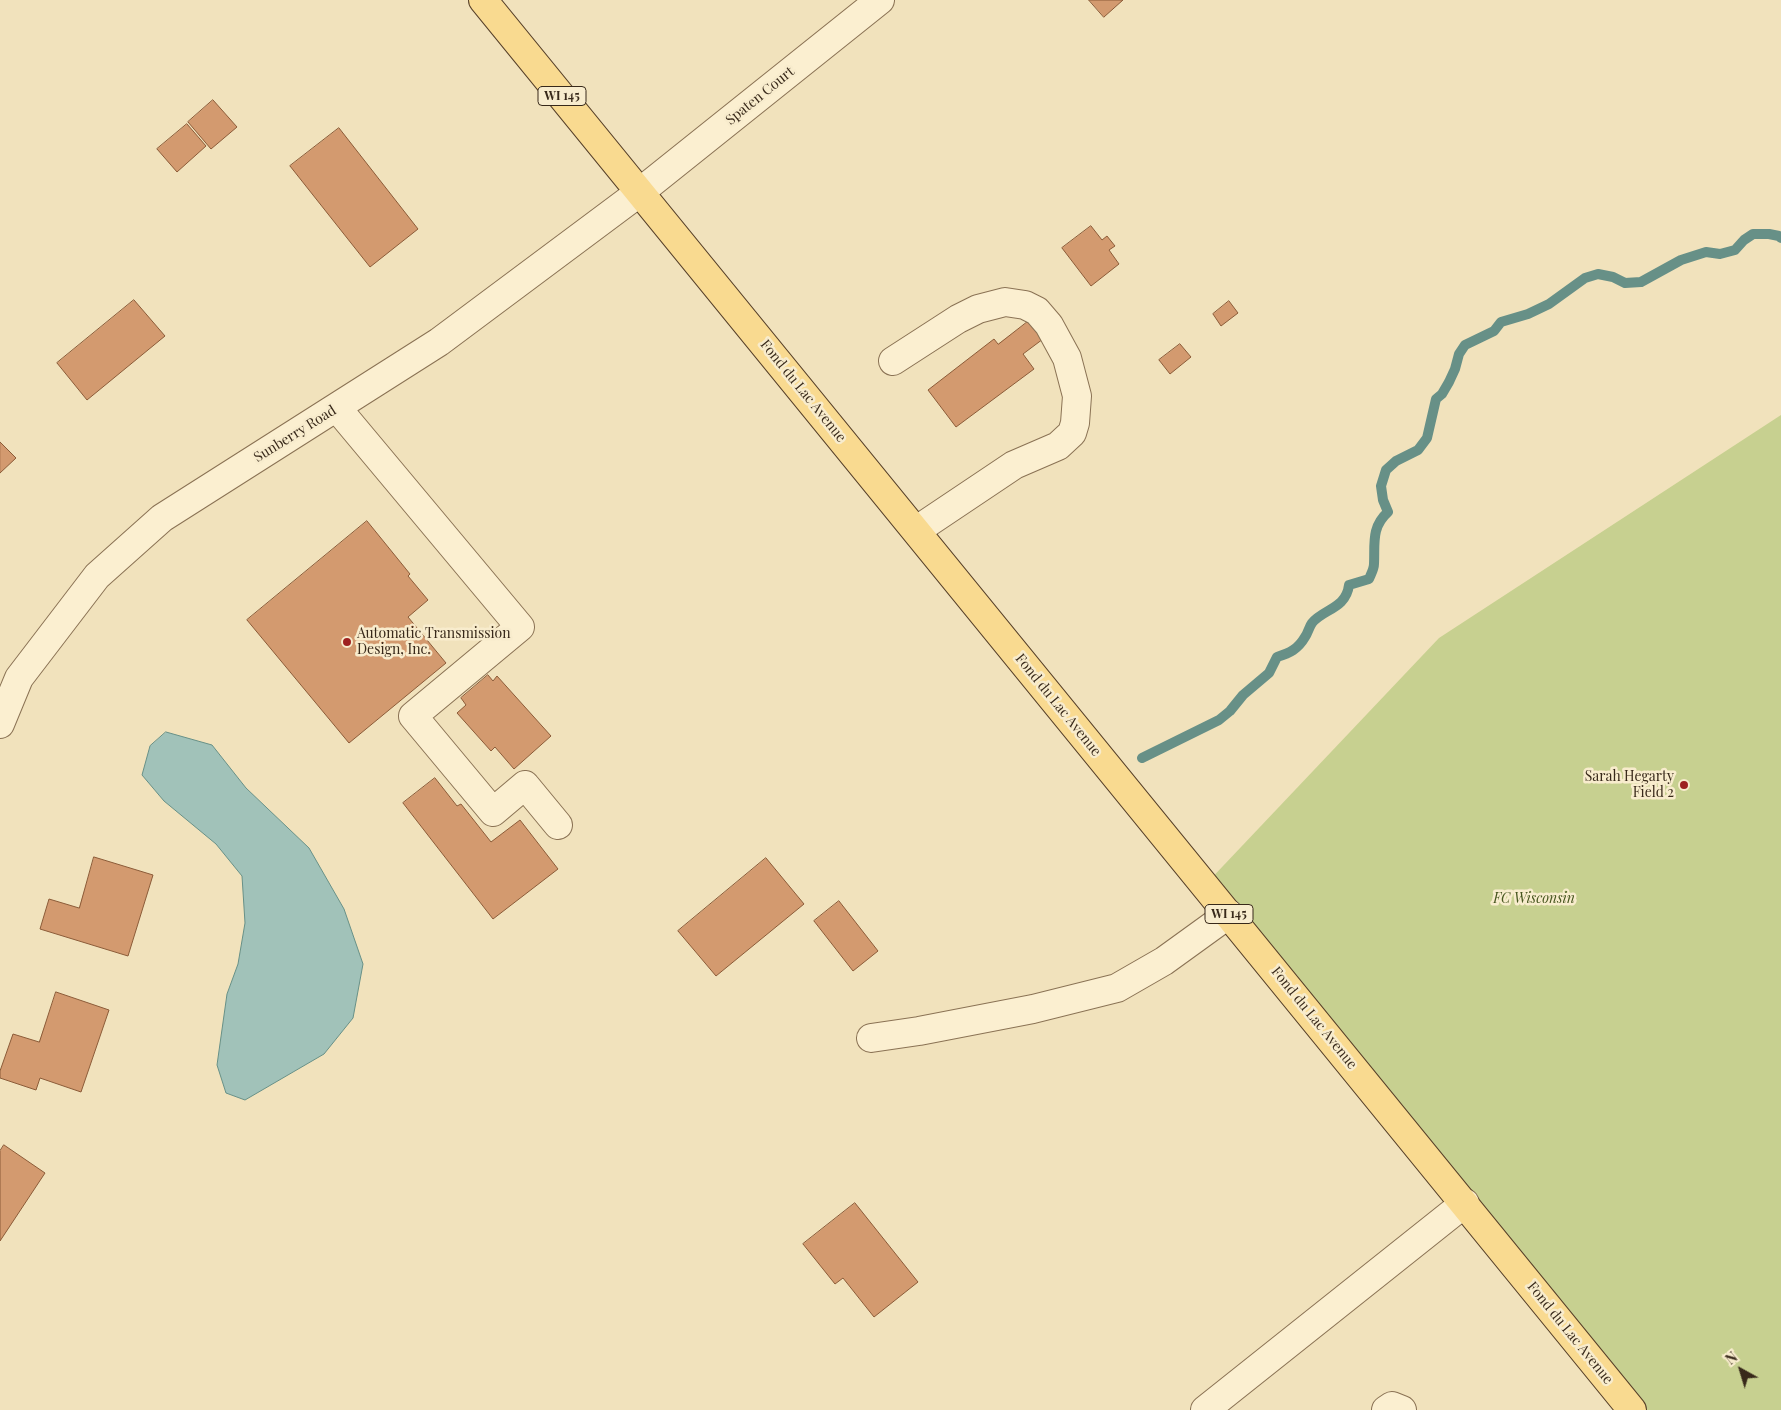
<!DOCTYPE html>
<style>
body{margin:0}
#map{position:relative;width:1781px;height:1410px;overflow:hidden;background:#f1e2bc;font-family:"Playfair Display",serif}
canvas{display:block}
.north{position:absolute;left:1716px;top:1345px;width:50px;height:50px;-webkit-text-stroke:4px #f8eccd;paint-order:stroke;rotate:321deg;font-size:14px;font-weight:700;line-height:20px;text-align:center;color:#38291a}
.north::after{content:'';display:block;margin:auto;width:18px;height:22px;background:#38291a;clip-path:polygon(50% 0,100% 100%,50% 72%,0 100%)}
</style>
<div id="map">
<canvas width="1781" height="1410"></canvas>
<div class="north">N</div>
</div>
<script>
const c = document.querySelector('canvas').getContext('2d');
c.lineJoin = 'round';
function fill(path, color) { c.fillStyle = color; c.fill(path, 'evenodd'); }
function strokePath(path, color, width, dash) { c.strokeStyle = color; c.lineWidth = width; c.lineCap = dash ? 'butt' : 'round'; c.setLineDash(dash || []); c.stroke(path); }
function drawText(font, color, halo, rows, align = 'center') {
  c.font = font + ' "Playfair Display",serif'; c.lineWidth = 5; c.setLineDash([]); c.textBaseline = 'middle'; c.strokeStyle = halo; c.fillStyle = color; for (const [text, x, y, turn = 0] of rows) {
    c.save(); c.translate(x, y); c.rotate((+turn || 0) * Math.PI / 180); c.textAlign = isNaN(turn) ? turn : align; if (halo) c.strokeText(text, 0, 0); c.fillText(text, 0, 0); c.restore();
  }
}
const green = new Path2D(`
 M1781 415V1410H1632L1205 885 1439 638Z`);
const water = new Path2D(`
 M166 732 212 745 246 788 309 848 344 909 363 964 353 1018 324 1054 245 1100 226 1093 217 1065 227 994 238 964 245 923 242 876 216 844 164 801 142 775 150 746Z`);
const stream = new Path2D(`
 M1142 758 1219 720 1230 711 1243 695 1269 673 1277 657C1290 653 1298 649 1305 637 1308 633 1309 627 1312 623 1323 609 1346 609 1349 585L1369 579C1371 574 1374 569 1374 564 1375 544 1371 527 1388 512L1383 500 1381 486 1386 470 1396 461 1418 450 1427 438 1436 399 1442 394 1449 382 1455 369 1459 354 1465 345 1494 331 1501 322 1528 314 1549 304 1585 278 1598 274 1613 277 1625 283 1641 282 1681 260 1706 252 1720 254 1735 250 1744 240 1753 234H1769L1779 236 1781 238`);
const building = new Path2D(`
 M1089 0H1123L1104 17Z
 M213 100 237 127 211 149 188 122Z
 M187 124 206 146 177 172 157 149Z
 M339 128 418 229 370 267 290 166Z
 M1091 226 1102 240 1107 236 1115 246 1109 250 1119 264 1091 286 1062 248Z
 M134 300 165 336 87 400 57 363Z
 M1229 301 1238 313 1221 326 1213 314Z
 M1030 320 1043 339 1023 354 1034 369 956 427 928 390 994 339 998 344Z
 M1180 344 1191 357 1170 374 1159 360Z
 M0 442 16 458 0 473Z
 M367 521 410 574 408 576 428 600 408 617 446 663 349 743 247 620Z
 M488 675 493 681 497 676 551 736 514 769 495 747 491 751 457 713 466 705 461 698Z
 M435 778 457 806 461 804 491 842 520 820 558 869 493 919 403 803Z
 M94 857 153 875 128 956 40 929 49 899 79 908Z
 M766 858 804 904 716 976 678 931Z
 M839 901 878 951 853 971 814 921Z
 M56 992 109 1010 81 1092 40 1078 36 1090 0 1078V1071L13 1034 39 1042Z
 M4 1145 45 1173 0 1241V1151Z
 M855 1203 918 1282 874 1317 843 1278 835 1284 803 1244Z`);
const minor = new Path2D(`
 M893 361 958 319 978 309 1005 302 1025 305 1037 311 1049 325 1067 358 1077 396 1075 423 1072 433 1058 446 1014 465 917 530
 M337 408 520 627 413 716 493 812 525 785 558 825
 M0 724 19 678 97 576 162 518 439 342 640 192 880 0
 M871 1038 919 1031 1033 1009 1117 988 1164 961 1229 914
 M1205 1410 1465 1203
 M1386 1410 1392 1406 1402 1410`);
const major = new Path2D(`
 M483 0 1632 1410`);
const markers = [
 [347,642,5,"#9e2120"],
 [1684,785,5,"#9e2120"]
];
const shields = [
 [562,96,48],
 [1229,914,48]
];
const shieldNames = [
 ["WI 145",562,96],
 ["WI 145",1229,914]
];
const streetNames = [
 ["Spaten Court",760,96,-39],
 ["Fond du Lac Avenue",803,391,51],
 ["Sunberry Road",295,434,-32],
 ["Fond du Lac Avenue",1058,705,51],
 ["Fond du Lac Avenue",1314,1018,51],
 ["Fond du Lac Avenue",1570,1333,51]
];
const poiNames = [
 ["Automatic Transmission",357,634],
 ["Design, Inc.",357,650],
 ["Sarah Hegarty",1674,777,"right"],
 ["Field 2",1674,793,"right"]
];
const parkNames = [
 ["FC Wisconsin",1534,899]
];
fill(green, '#c7d090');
fill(water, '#a1c2b9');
strokePath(water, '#679087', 1);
strokePath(stream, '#679087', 10);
fill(building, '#d39a6f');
strokePath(building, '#8b5b38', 1);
strokePath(minor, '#8a7254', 30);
strokePath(major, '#574029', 30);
strokePath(minor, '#fbefd0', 28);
strokePath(major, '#f9da90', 28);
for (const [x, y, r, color] of markers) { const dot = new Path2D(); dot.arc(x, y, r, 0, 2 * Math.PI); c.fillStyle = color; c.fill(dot); strokePath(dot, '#f8eccd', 2); }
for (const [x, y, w] of shields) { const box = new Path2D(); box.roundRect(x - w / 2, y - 9.5, w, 19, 4); c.fillStyle = '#f8eccd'; c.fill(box); strokePath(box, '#38291a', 1); }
drawText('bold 12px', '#38291a', null, shieldNames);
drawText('14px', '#38291a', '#f8eccd', streetNames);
drawText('14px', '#38291a', '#f8eccd', poiNames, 'left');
drawText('italic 14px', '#47561f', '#f8eccd', parkNames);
</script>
